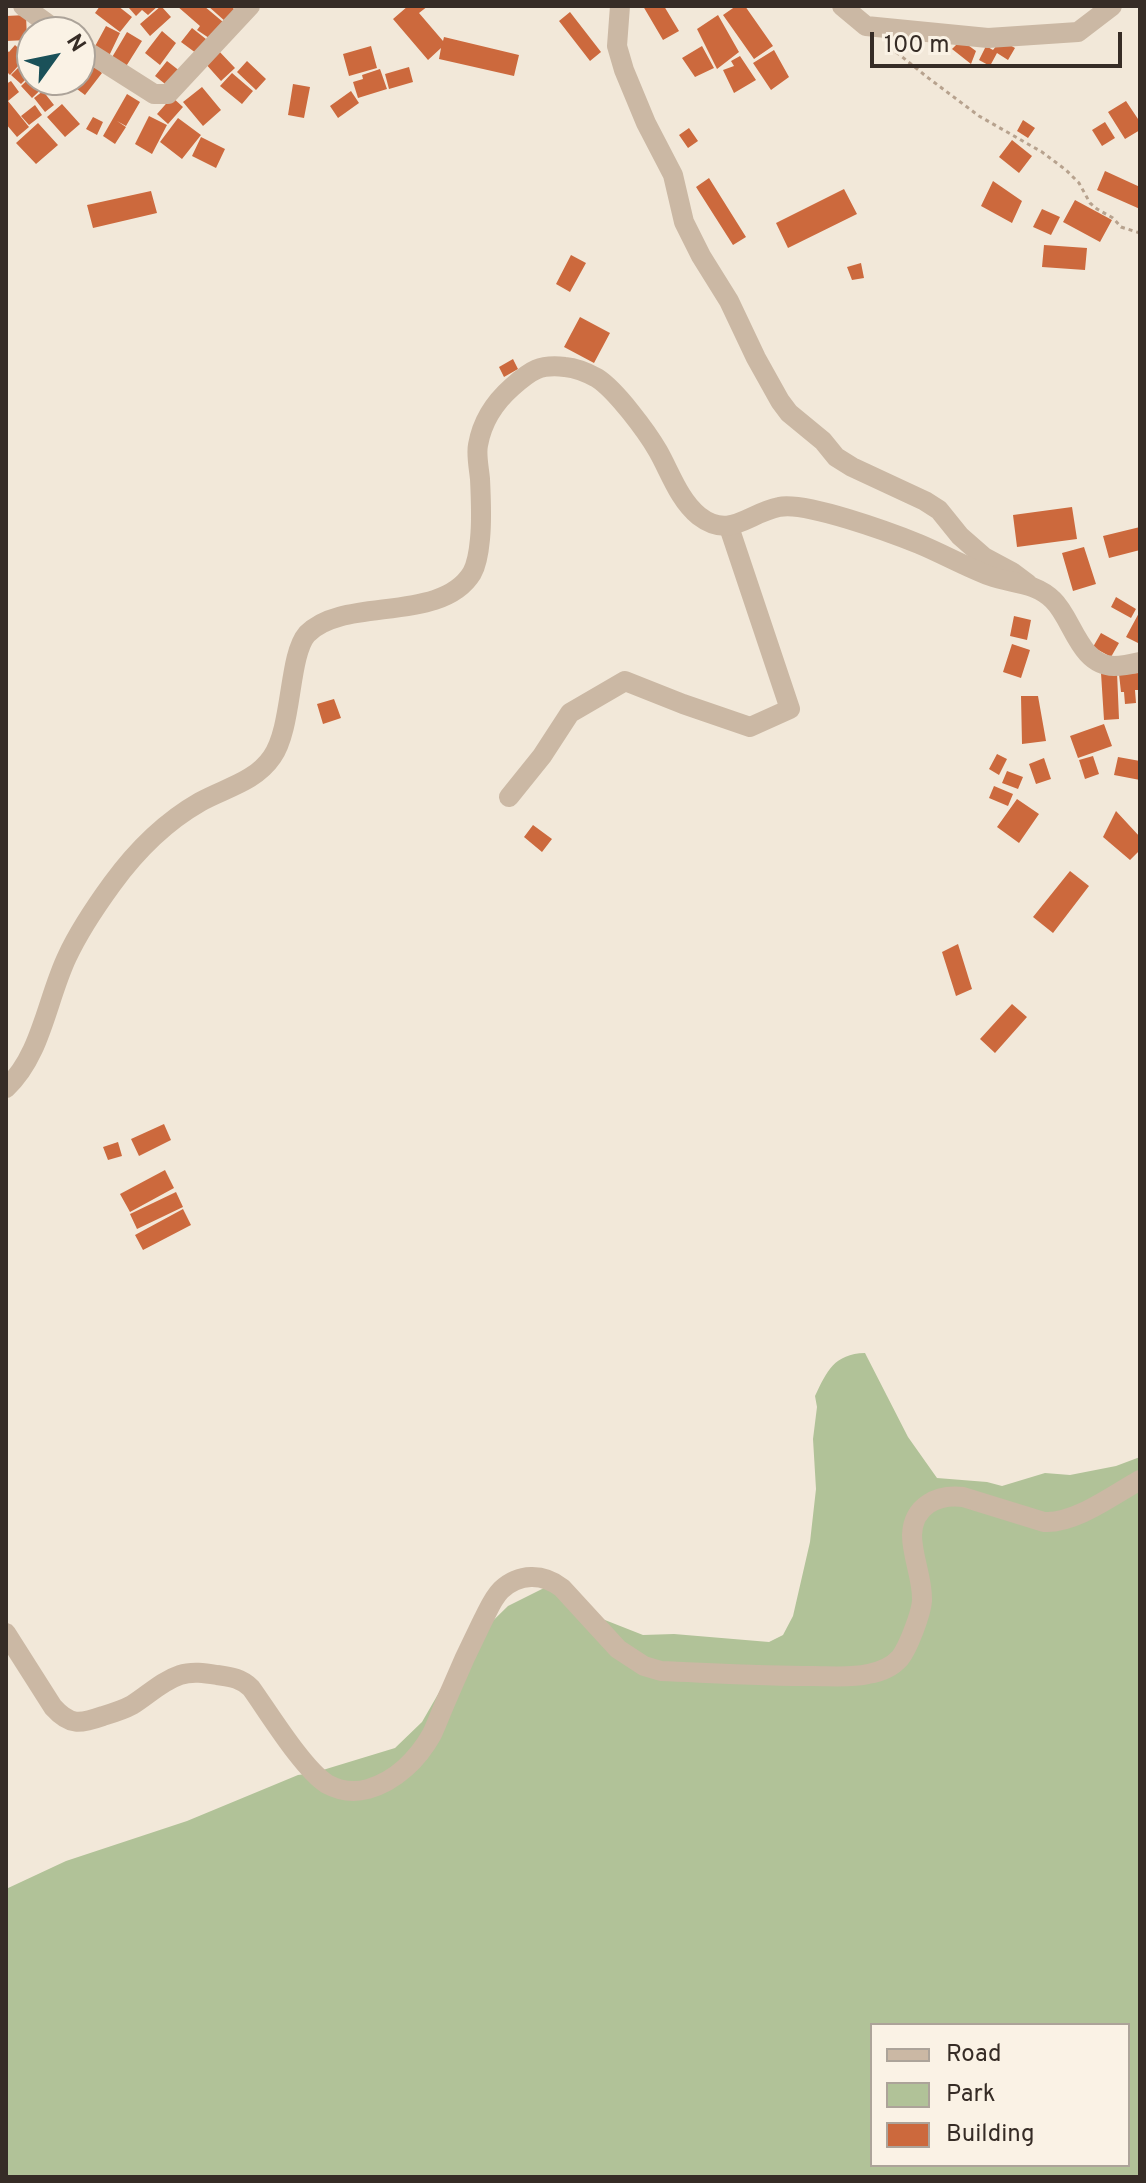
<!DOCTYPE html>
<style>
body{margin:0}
#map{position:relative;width:1146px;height:2183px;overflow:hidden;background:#f2e8d9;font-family:Overpass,sans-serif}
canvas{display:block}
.frame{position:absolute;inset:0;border:8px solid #362c26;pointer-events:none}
.legend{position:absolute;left:870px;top:2023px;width:260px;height:144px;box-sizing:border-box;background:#faf2e5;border:2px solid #aca399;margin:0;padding:10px 14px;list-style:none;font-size:24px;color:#362c26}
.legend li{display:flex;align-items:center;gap:16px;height:40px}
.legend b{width:40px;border:2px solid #aca399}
.north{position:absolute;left:16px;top:16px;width:80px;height:80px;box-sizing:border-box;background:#faf2e5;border:2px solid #aca399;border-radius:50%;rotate:57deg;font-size:22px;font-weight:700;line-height:32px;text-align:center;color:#362c26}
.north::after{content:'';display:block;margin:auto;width:28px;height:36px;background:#1a5159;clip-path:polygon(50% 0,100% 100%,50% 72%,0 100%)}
.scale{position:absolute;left:870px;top:32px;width:252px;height:36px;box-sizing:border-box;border:4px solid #362c26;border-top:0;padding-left:10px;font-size:24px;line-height:28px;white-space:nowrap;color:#362c26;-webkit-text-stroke:6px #faf2e5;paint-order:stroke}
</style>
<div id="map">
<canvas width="1146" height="2183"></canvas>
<div class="frame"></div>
<ul class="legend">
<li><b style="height:10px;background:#cbb8a4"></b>Road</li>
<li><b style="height:22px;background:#b1c298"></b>Park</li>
<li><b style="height:22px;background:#cc693d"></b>Building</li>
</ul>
<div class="north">N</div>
<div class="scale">100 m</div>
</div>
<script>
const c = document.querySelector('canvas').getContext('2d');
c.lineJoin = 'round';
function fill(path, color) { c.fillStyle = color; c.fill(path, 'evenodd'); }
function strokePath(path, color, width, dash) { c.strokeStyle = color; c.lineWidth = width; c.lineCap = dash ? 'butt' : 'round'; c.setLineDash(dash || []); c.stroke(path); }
const green = new Path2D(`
 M865 1353 908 1437 937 1478 987 1482 1002 1486 1045 1473 1070 1475 1116 1466 1140 1457V2177H6V1889L66 1861 187 1821 298 1775 313 1773 395 1748 422 1722 464 1649 508 1606 548 1586 577 1609 643 1635 674 1634 769 1642 783 1635 793 1616 810 1542 816 1489 813 1439 817 1407 815 1396C827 1371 834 1354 865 1353ZM872 2025H1128V2165H872Z`);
const building = new Path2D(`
 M100 6H118L132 17 120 32 95 13Z
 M131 6H158L148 15 142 10 136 16 129 8Z
 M161 6 171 17 150 36 140 24Z
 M177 6H204L223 22 209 38 197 30 200 26Z
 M208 6H231L236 11 226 22Z
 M408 6H428L419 13 443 41 444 37 519 55 514 76 439 59 441 48 428 60 393 19Z
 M643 6H664L679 31 663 40Z
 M736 6H745L773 46 754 59 723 15Z
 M570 12 601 52 590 61 559 21Z
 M26 15 27 40 6 41V16Z
 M718 15 739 52 717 69 697 29Z
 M106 26 120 33 108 58 93 50Z
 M192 28 211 43 200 56 181 42Z
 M162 31 176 43 160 65 145 53Z
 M127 32 142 41 125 68 111 59Z
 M961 40 976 51 971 64 952 49Z
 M1001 40 1015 48 1008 60 997 53 990 66 979 60 986 46 993 50Z
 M15 45 27 56 10 75 6 71V50L9 52Z
 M371 46 377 68 349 76 343 54Z
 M702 46 714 68 695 77 682 58Z
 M217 49 235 68 221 81 204 62Z
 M774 50 789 77 771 90 753 63Z
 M740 56 756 80 734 93 723 70 734 66 731 61Z
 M28 58 32 61V73L21 84 11 75Z
 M167 61 181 72 169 87 155 76Z
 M247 61 266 79 256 90 237 72Z
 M91 63 102 73 85 95 73 86 80 80V77Z
 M409 67 413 82 389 89 385 74Z
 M380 69 387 89 358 98 353 82 363 79 362 75Z
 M232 73 253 91 242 104 220 86Z
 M32 76V80H51L32 98 21 86Z
 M11 81 19 92 8 101 29 127 17 137 6 124V84Z
 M293 84 310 87 304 118 288 115Z
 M202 87 221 110 203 126 183 102Z
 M43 91 54 105 45 112 34 98Z
 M351 91 359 103 338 118 330 106Z
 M127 94 140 102 126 126 117 121 126 127 115 144 103 136Z
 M172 97 183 107 168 124 157 114Z
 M1126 101 1140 122V130L1125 139 1108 112Z
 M62 104 80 124 65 137 47 117Z
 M35 105 42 115 29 125 21 116Z
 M149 116 167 125 152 154 135 144Z
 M93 117 103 122 97 135 86 129Z
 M178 118 201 135 182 159 160 142Z
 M1023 120 1035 128 1028 138 1017 131Z
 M1105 122 1115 138 1102 146 1092 130Z
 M38 123 58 145 36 164 16 143Z
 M689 128 698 141 688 148 679 135Z
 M201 137 225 149 216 168 192 156Z
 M1012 140 1032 156 1019 173 999 157Z
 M1105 171 1140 187V209L1097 190Z
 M709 178 746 237 733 245 696 187Z
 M993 181 1022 201 1012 223 981 206Z
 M844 189 857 214 788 248 776 223Z
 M151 191 157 213 93 228 87 205Z
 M1075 200 1112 220 1100 242 1063 222Z
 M1042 209 1060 217 1051 235 1033 227Z
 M1044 245 1087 248 1085 270 1042 267Z
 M571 255 586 263 570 292 556 284Z
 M861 263 864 278 852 280 847 267Z
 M580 317 610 333 594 363 564 347Z
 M513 359 518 369 504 377 499 367Z
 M1072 507 1077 539 1017 547 1013 515Z
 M1140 527V550L1109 558 1103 536Z
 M1084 547 1096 584 1073 591 1062 553Z
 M1116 597 1136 609 1131 618 1111 607Z
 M1140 611V644L1126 637Z
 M1014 616 1031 620 1027 640 1010 636Z
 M1101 633 1119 643 1111 657 1093 647Z
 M1012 644 1030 650 1021 678 1003 672Z
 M1117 672 1119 719 1104 720 1101 673Z
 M1140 673V690H1135L1136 703 1125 704 1124 692H1121L1119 674Z
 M1021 696H1038L1046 741 1022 744Z
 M334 699 341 718 323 724 317 704Z
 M1104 724 1112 746 1078 758 1070 736Z
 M997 754 1007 759 999 775 989 769Z
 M1093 756 1099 774 1085 779 1079 760Z
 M1118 757 1140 761V780L1114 775Z
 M1044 758 1051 779 1036 784 1029 764Z
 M1007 771 1023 777 1018 789 1002 783Z
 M994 786 1013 794 1008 806 989 798Z
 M1017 799 1039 814 1019 843 997 827Z
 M1116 811 1140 837V850L1130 860 1103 837Z
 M533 825 552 839 542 852 524 837Z
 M1070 871 1089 886 1053 933 1033 917Z
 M958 944 972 989 956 996 942 952Z
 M1012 1004 1027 1017 995 1053 980 1039Z
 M164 1124 171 1140 139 1156 131 1139Z
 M118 1142 122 1156 108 1160 103 1147Z
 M165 1170 174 1188 130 1212 120 1194Z
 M176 1192 183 1207 137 1229 130 1214Z
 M183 1209 191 1225 143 1250 135 1235Z`);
const path = new Path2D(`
 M890 47 927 77 979 116 1042 152 1066 170 1079 183 1090 203 1097 209 1113 218 1121 227 1140 233`);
const minor = new Path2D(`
 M23 6 59 32
 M620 6 617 46 624 70 646 123 673 175 684 222 701 256 729 301 756 358 780 401 789 413 823 441 836 457 852 467 925 501 939 510 960 536 984 557 1012 572 1028 584
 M842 6 866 26 988 38 1078 32 1112 6
 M80 47 154 94H168L250 6
 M509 797 542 756 570 713 625 681 683 704 750 727 790 709 729 527`);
const tertiary = new Path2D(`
 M6 1088C41 1056 47 999 67 957 79 931 96 906 112 884 136 851 165 822 200 802 225 788 255 782 272 757 293 727 288 656 307 634 343 596 441 624 472 573 477 564 479 550 480 539 482 520 481 499 480 479 479 468 476 455 478 445 482 422 495 402 512 387 531 370 540 364 565 367 576 368 588 373 597 378 616 390 647 432 658 451 670 472 679 500 699 516 730 540 748 513 779 507 805 501 892 533 919 544 943 554 966 567 990 576 1012 584 1035 582 1053 600 1073 619 1079 665 1114 666 1122 666 1132 664 1140 662
 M6 1633 53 1707C70 1726 80 1724 103 1716 113 1713 123 1710 132 1705 148 1695 162 1681 180 1675 192 1671 205 1673 217 1675 231 1677 241 1678 251 1688 269 1713 303 1769 327 1784 340 1791 354 1793 368 1789 396 1781 418 1759 432 1734 438 1721 443 1707 449 1694 459 1670 470 1646 482 1622 488 1611 492 1599 501 1590 519 1573 543 1573 562 1588L618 1649 644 1666 661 1671C712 1673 762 1676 813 1676 831 1676 851 1678 868 1674 880 1672 892 1667 900 1658 908 1648 921 1614 922 1601 923 1579 912 1557 912 1535 913 1506 937 1494 963 1497L1044 1522C1075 1524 1113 1495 1140 1480`);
fill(green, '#b1c298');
fill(building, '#cc693d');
strokePath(path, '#b7a28e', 3, [4, 4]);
strokePath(minor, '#cbb8a4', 20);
strokePath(tertiary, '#cbb8a4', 20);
</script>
